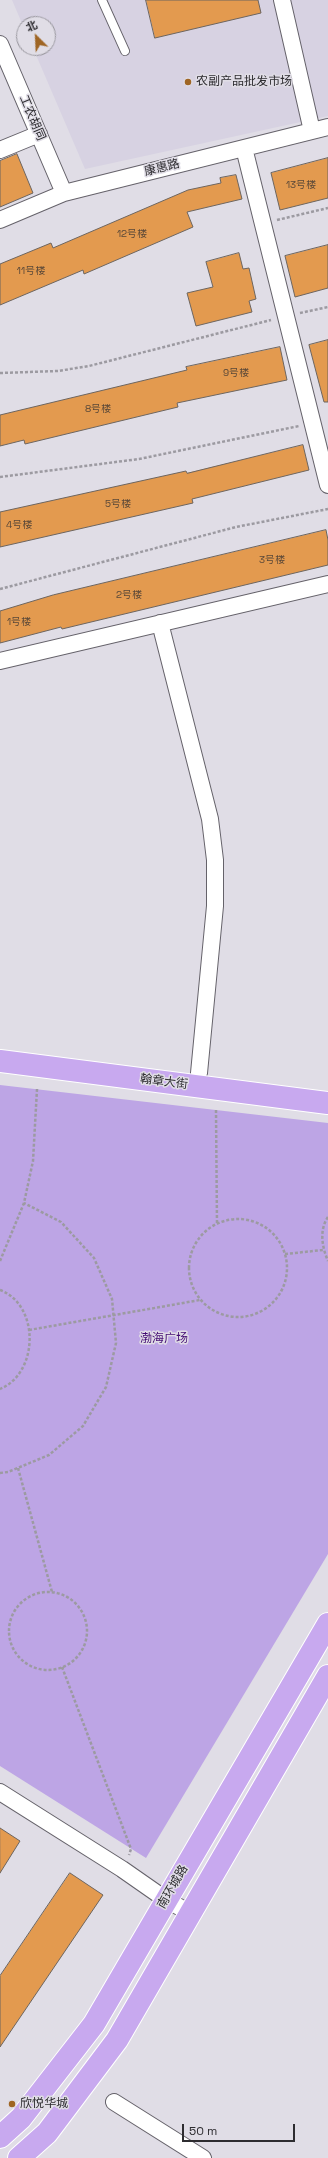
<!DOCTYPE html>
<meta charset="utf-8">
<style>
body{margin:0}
#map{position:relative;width:328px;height:2158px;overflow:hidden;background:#e0dde6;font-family:"Space Grotesk","Noto Sans SC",sans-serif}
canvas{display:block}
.north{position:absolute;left:16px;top:16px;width:40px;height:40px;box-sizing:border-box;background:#e0dde6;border:1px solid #98969d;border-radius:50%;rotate:336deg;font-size:11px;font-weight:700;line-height:16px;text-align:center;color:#2d2c30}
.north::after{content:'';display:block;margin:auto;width:14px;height:18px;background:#9f6524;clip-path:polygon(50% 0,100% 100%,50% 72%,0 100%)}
.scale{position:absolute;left:182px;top:2124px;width:113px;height:18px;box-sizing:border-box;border:2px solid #2d2c30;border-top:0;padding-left:5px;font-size:12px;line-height:14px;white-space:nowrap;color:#2d2c30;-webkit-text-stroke:3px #e0dde6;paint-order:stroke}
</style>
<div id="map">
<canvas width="328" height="2158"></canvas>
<div class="north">北</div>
<div class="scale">50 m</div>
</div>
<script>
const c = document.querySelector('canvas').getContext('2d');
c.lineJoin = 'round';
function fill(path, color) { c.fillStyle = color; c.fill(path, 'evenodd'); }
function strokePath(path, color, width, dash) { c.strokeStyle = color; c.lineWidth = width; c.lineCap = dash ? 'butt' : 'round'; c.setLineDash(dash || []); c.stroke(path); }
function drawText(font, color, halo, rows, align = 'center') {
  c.font = font + ' "Space Grotesk","Noto Sans SC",sans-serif'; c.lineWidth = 3; c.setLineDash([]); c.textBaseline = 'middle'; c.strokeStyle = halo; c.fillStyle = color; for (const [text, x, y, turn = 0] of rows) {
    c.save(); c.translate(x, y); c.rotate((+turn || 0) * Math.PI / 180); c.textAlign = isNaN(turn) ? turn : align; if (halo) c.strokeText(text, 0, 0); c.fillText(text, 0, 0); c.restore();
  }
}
const built = new Path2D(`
 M12 0H328V116L85 169 33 48H48V24H24V28Z`);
const green = new Path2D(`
 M0 1085 328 1123V1554L146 1858 0 1766Z`);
const building = new Path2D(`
 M146 0H258L261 13 155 38Z
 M17 154 33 193 0 207V161Z
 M328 158V198L280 210 271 173Z
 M236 175 242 199 187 212 193 227 84 274 83 270 0 305V264L51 243 53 248 188 190 221 183 220 178Z
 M328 245V288L295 297 285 256Z
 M239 253 243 269 249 268 256 299 249 301 252 312 196 326 187 293 213 287 206 262Z
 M328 340V402H324L309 345Z
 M280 347 287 380 177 403 178 407 25 444 24 440 0 446V415L187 370 186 367Z
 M303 445 309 470 192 499 193 503 0 547V512L186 471 187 473Z
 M326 530 328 540V565L62 629 61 627 0 643V611L53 595Z
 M0 1828 20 1841 0 1873Z
 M70 1873 103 1895 0 2047V1976Z`);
const path = new Path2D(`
 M277 220 328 208
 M300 313 328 307
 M0 373 58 371 89 366 271 320
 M0 477 139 459 299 426
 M0 589 236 527 328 509
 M216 1110 217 1224
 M328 1217C319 1230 322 1247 328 1261
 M189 1268a49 49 0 1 1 98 0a49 49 0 1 1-98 0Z
 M285 1254 323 1250
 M0 1261 24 1203 33 1161 37 1089
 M0 1290C40 1305 39 1373 0 1389
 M29 1330 200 1300
 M18 1468 52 1592
 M0 1473 8 1472 49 1455 83 1426 106 1387 116 1343 112 1299 94 1258 61 1222 24 1203
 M9 1631a39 39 0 1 1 78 0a39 39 0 1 1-78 0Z
 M62 1667 131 1849 129 1855`);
const service = new Path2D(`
 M102 0 125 51`);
const minor = new Path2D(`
 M282 0 312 131
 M0 44 64 193
 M244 148 328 485
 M0 150 39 134
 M0 220 64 193 328 127
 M160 623 210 819 215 860V906L199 1073
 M0 661 328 584
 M0 1792 122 1869 165 1899 190 1913
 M114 2102 203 2158`);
const primary = new Path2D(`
 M0 1061 328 1103
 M0 2137 21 2118 94 2024 328 1624
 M19 2158 47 2133 117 2040 328 1676`);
const markers = [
 [188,82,4,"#9f6524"],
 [12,2104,4,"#9f6524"]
];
const numberNames = [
 ["13号楼",301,185],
 ["12号楼",132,234],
 ["11号楼",31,271],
 ["9号楼",236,373],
 ["8号楼",98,409],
 ["5号楼",118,504],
 ["4号楼",19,525],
 ["3号楼",272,560],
 ["2号楼",129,595],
 ["1号楼",19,622]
];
const poiNames = [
 ["农副产品批发市场",196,82],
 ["欣悦华城",20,2104]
];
const streetNames = [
 ["工农胡同",32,118,67],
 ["康惠路",162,168,-14],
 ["翰章大街",164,1082,7],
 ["南环城路",173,1887,-60]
];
const parkNames = [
 ["渤海广场",164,1339]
];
fill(built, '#d7d2e2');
fill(green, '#bda5e5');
fill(building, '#e39a4f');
strokePath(building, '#6d655f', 1);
strokePath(service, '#65626a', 10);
strokePath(minor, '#65626a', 18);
strokePath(primary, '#fff', 24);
strokePath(path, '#9c9aa1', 2.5, [3, 2]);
strokePath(service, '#fff', 8);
strokePath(minor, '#fff', 16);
strokePath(primary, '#c8a9ef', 22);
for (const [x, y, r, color] of markers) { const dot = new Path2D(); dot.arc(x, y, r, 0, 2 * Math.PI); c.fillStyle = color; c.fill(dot); strokePath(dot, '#e0dde6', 1.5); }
drawText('10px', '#5a4838', null, numberNames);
drawText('12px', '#2d2c30', '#e0dde6', poiNames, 'left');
drawText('12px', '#2d2c30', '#e0dde6', streetNames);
drawText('12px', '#430b73', '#e0dde6', parkNames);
</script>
